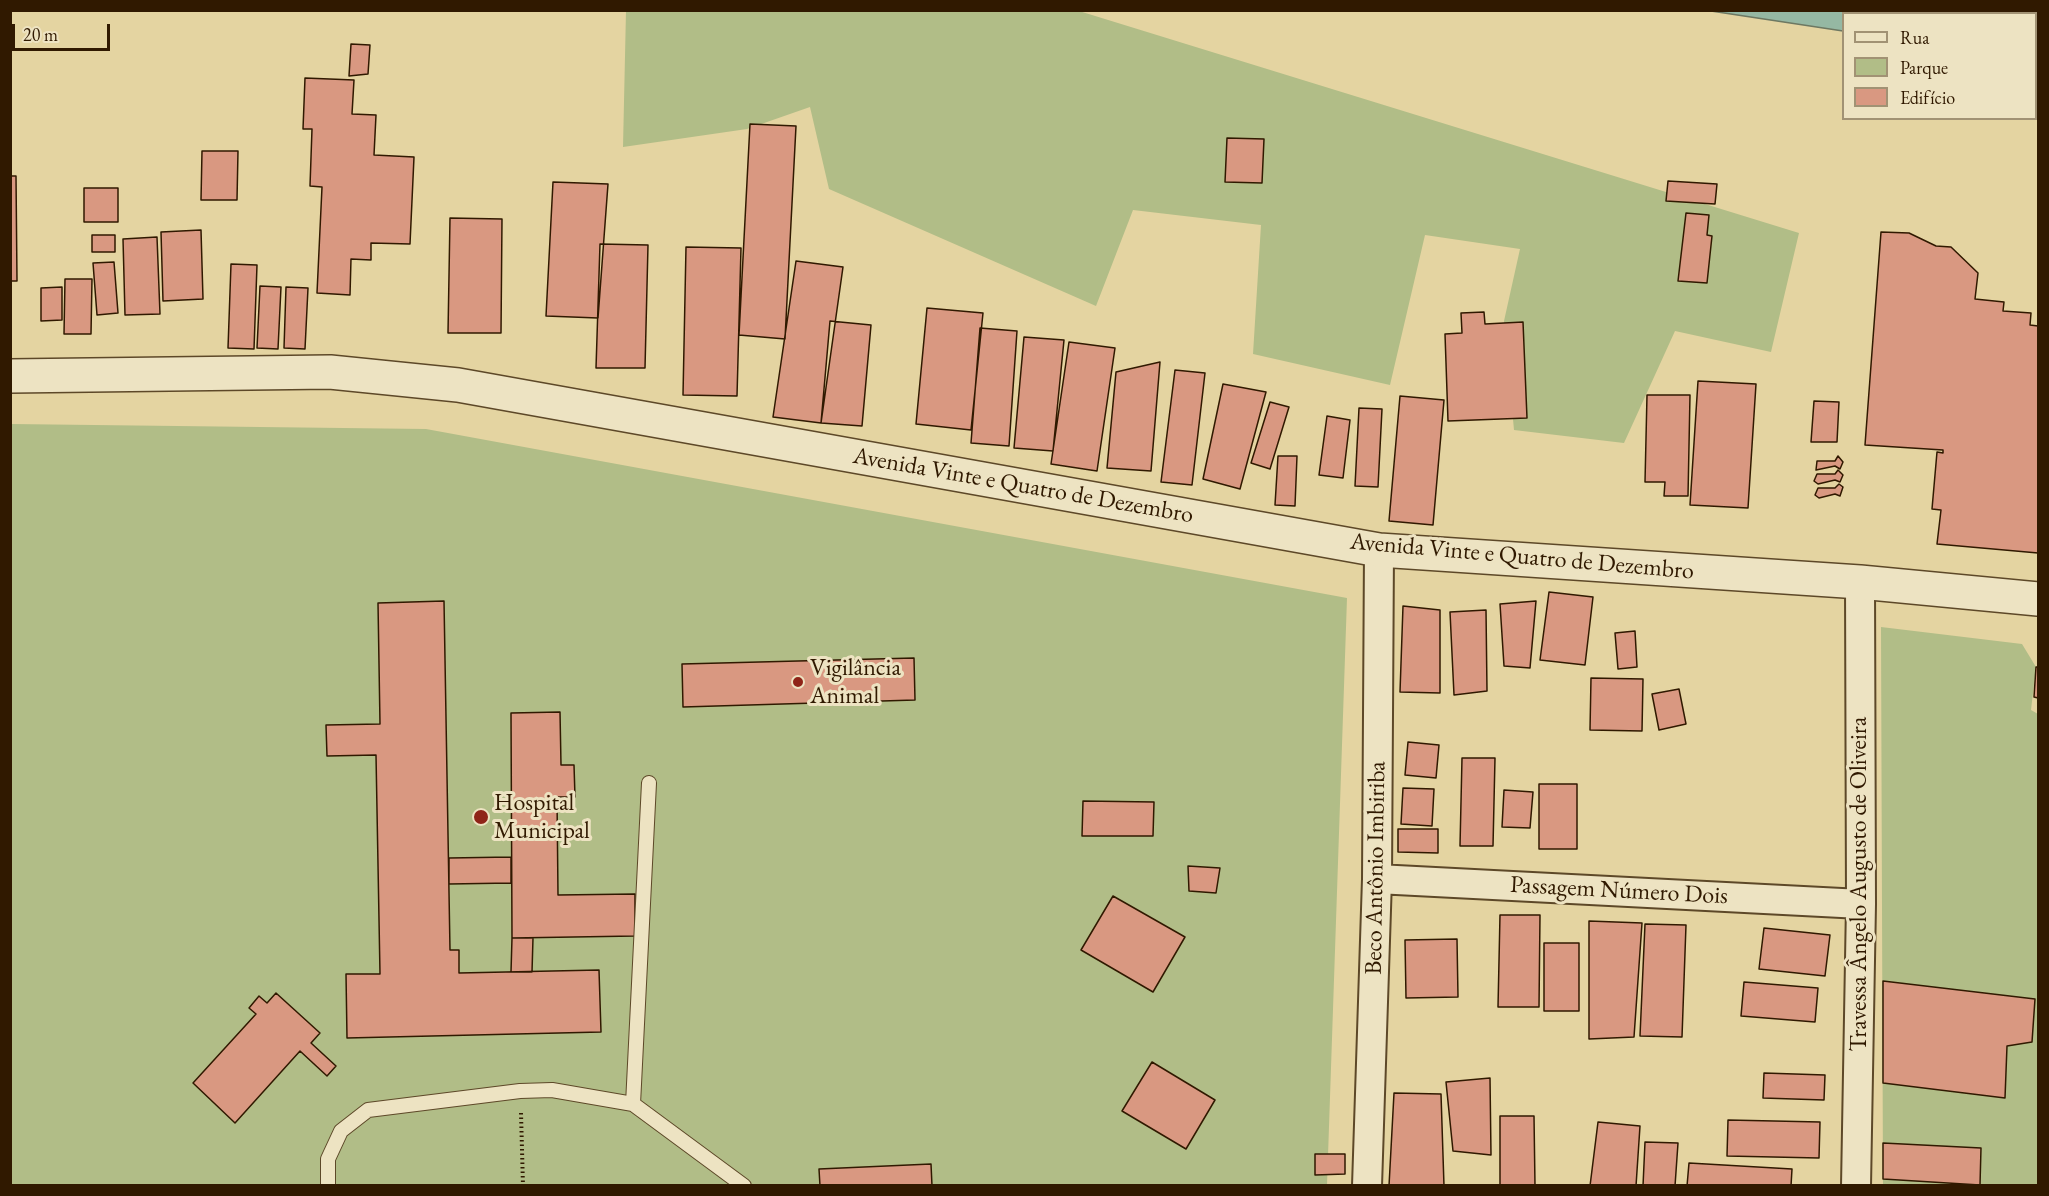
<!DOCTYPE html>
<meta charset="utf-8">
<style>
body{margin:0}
#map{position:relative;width:2049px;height:1196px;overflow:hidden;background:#e4d4a1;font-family:"EB Garamond",serif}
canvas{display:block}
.frame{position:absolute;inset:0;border:12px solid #301900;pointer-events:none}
.legend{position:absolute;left:1842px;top:12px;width:195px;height:108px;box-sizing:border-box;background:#ede3c2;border:2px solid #a19274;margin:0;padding:8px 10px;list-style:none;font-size:18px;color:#301900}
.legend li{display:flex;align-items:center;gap:12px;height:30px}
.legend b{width:30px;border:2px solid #a19274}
.scale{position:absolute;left:12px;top:24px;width:98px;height:27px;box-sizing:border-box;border:3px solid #301900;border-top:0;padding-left:8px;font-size:18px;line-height:21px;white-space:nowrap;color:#301900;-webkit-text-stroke:4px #ede3c2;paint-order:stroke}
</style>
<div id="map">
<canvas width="2049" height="1196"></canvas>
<div class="frame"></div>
<ul class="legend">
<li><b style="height:8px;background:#ede3c2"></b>Rua</li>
<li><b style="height:16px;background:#b1bd87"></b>Parque</li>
<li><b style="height:16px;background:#d99881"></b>Edifício</li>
</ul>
<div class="scale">20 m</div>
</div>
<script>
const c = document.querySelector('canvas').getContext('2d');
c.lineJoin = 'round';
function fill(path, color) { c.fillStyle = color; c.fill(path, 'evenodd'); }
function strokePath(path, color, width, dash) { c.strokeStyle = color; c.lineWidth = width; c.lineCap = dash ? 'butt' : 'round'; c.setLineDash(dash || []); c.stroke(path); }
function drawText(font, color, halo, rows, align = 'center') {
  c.font = font + ' "EB Garamond",serif'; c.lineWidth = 6; c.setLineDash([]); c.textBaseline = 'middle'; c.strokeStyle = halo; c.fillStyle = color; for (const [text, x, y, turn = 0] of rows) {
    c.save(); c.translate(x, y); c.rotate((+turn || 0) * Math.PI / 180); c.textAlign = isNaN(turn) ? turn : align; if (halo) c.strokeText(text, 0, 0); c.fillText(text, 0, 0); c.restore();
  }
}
const green = new Path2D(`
 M626 11H1079L1799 233 1771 352 1675 331 1624 443 1514 430 1504 321 1520 249 1425 235 1390 385 1253 354 1261 225 1133 210 1096 306 829 189 810 107 747 129 623 147Z
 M11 424 426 429 1347 598 1327 1185 11 1186Z
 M1881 627 2022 644 2036 667 2031 710 2038 714V1185H1883Z`);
const water = new Path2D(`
 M1711 11H2038V33H2036V14H1844L1843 31Z`);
const building = new Path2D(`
 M351 44 370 45 368 74 349 76Z
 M305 78 354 80 352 114 376 115 374 155 414 157 410 244 371 243V260L351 259 350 295 317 293 322 187 310 186 312 129H303Z
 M750 124 796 126 785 339 739 335Z
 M1227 138 1264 139 1262 183 1225 182Z
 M202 151H238L237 200H201Z
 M10 176H16L17 281H10Z
 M1668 181 1717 184 1715 204 1666 201Z
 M553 182 608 184 598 318 546 316Z
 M84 188H118V222H84Z
 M1686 213 1709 215 1707 235 1712 236 1707 283 1678 281Z
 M450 218 502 219 501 333H448Z
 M201 230 203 299 163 301 161 232Z
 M1881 232 1909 233 1936 246 1951 247 1978 273 1975 299 2004 302 2003 311 2031 313 2030 325 2038 326V553L1937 544 1941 510 1932 509 1937 452 1943 453V450L1865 445Z
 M92 235H115V252H92Z
 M157 237 160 314 125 315 123 239Z
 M600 244 648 245 645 368H596Z
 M686 247 741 248 737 396 683 395Z
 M796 261 843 267 821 423 773 417Z
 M114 262 118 313 97 315 93 263Z
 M231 264 257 265 254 349 228 348Z
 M65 279H92L91 334H64Z
 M260 286 281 287 278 349 257 348Z
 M62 287V320L41 321V288Z
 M286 287 308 288 305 349 284 348Z
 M927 308 983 313 971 430 916 424Z
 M1484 312 1485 324 1523 322 1527 418 1448 421 1445 334 1462 333 1461 313Z
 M830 321 871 325 862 426 821 423Z
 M980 328 1017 331 1009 446 971 443Z
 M1024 337 1064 340 1053 451 1014 448Z
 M1069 342 1115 348 1097 471 1051 464Z
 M1160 362 1151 471 1107 468 1116 372Z
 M1175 370 1205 373 1192 485 1161 482Z
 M1698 381 1756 384 1748 508 1690 505Z
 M1223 384 1266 392 1240 489 1203 479Z
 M1647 395H1690L1688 496H1664L1665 482H1645Z
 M1400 396 1444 400 1433 525 1389 521Z
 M1814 401 1839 402 1837 442H1811Z
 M1270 402 1289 407 1270 469 1251 463Z
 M1359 408 1382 409 1378 487 1355 486Z
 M1327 416 1350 420 1343 478 1319 475Z
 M1278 456H1297L1295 506 1275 505Z
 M1838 456 1843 462 1840 469 1835 466 1816 470 1817 461H1835Z
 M1838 470 1843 475 1840 482 1835 480 1818 484 1814 481 1817 474H1835Z
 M1839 484 1843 487 1840 496 1835 494 1819 498 1815 495 1818 488H1835Z
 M1549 592 1593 597 1585 665 1540 660Z
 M444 601 450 950H459V973L599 970 601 1032 347 1038 346 974H380L376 755 327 756 326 725 380 724 378 603Z
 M1536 601 1530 668 1504 666 1500 604Z
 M1403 606 1440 610V693L1400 692Z
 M1486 610 1487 691 1454 695 1450 612Z
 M1635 631 1637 667 1618 669 1615 633Z
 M914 658 915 700 683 707 682 664Z
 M2036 667H2038V698L2034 697Z
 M1591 678 1643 679 1642 731 1590 730Z
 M1679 689 1686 724 1659 730 1652 694Z
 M560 712 561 765H574L575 797H557L558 895 635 894V936L512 938 511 713Z
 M1408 742 1439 745 1436 778 1405 775Z
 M1462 758H1495L1493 846H1460Z
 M1539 784H1577V849H1539Z
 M1403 788 1434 789 1432 826 1401 824Z
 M1504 790 1533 792 1530 828 1502 827Z
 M1083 801 1154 802 1153 836H1082Z
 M1398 829H1438V853L1398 852Z
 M511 857V883L449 884V858Z
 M1188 866 1220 868 1216 893 1189 891Z
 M1113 896 1185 937 1153 992 1081 950Z
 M1500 915H1540L1539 1007H1498Z
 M1589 921 1642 923 1634 1037 1589 1039Z
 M1645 924 1686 925 1682 1037 1640 1036Z
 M1764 928 1830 935 1825 976 1759 969Z
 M512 938H533L532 972H511Z
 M1457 939 1458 997 1406 998 1405 940Z
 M1544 943H1579V1011H1544Z
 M1883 981 2035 999 2032 1042 2007 1046 2005 1098 1883 1083Z
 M1744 982 1818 988 1815 1022 1741 1016Z
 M276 993 320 1033 311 1043 336 1066 327 1076 300 1051 235 1123 193 1083 256 1014 249 1008 259 996 267 1003Z
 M1152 1062 1215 1100 1186 1149 1122 1111Z
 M1764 1073 1825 1075 1824 1100 1763 1098Z
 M1490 1078 1491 1155 1453 1151 1446 1082Z
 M1394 1093 1441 1094 1444 1186H1389Z
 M1500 1116H1534L1535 1186H1500Z
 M1728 1120 1820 1122 1819 1158 1727 1156Z
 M1598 1122 1640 1126 1636 1186H1590Z
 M1645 1142 1678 1143 1675 1186H1643Z
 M1883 1143 1981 1148 1980 1185 1883 1179Z
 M1315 1154H1345V1174L1315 1175Z
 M1689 1163 1792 1169 1791 1186H1687Z
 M931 1164 932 1186H820L819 1169Z`);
const path = new Path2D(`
 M521 1113 523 1186`);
const service = new Path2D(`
 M633 1104 649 783
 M328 1186V1159L341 1131 368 1110 520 1091 552 1090 633 1104 744 1186`);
const minor = new Path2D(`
 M1377 879 1861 904
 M1367 1186 1377 879 1379 550
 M1856 1186 1861 904 1860 582`);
const tertiary = new Path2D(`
 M10 376 330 372 458 385 1379 550 1860 582 2038 599`);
const markers = [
 [798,682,6,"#8f2418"],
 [481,817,8,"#8f2418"]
];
const streetNames = [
 ["Avenida Vinte e Quatro de Dezembro",1023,486,10],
 ["Avenida Vinte e Quatro de Dezembro",1522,557,5],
 ["Beco Antônio Imbiriba",1376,868,-89],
 ["Travessa Ângelo Augusto de Oliveira",1859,884,-90],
 ["Passagem Número Dois",1619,891,3]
];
const poiNames = [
 ["Vigilância",810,668],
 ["Animal",810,696],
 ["Hospital",494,803],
 ["Municipal",494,831]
];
fill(green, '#b1bd87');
fill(water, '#95b8a3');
strokePath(water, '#6d7862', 1.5);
fill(building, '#d99881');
strokePath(building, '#301900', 1.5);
strokePath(service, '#5d4828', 16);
strokePath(minor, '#5d4828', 32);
strokePath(tertiary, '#5d4828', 36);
strokePath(path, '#301900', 4, [1.5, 3]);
strokePath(service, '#ede3c2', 14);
strokePath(minor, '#ede3c2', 28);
strokePath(tertiary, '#ede3c2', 33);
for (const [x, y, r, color] of markers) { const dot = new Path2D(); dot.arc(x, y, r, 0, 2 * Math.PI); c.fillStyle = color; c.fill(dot); strokePath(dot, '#ede3c2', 2); }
drawText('24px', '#301900', '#ede3c2', streetNames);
drawText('24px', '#301900', '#ede3c2', poiNames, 'left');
</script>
